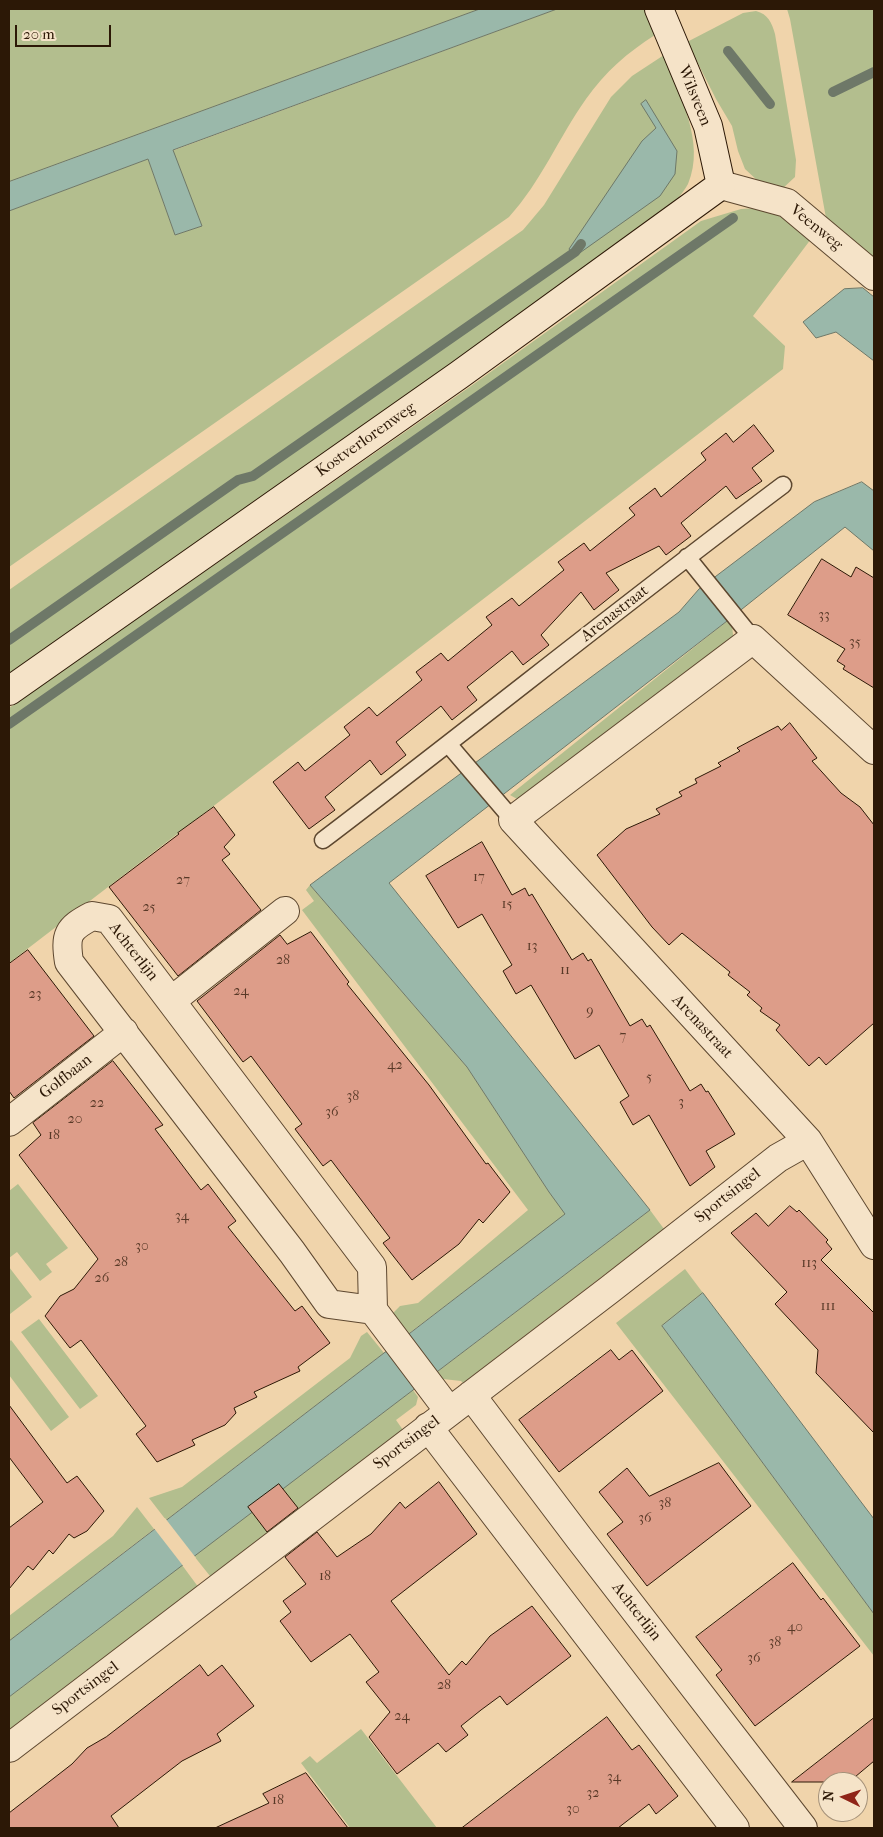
<!DOCTYPE html>
<style>
body{margin:0}
#map{position:relative;width:883px;height:1837px;overflow:hidden;background:#f0d4ab;font-family:"IM FELL French Canon",serif}
canvas{display:block}
.frame{position:absolute;inset:0;border:10px solid #2c1806;pointer-events:none}
.north{position:absolute;left:818px;top:1772px;width:50px;height:50px;box-sizing:border-box;background:#f5e3c8;border:1px solid #a5927a;border-radius:50%;rotate:274deg;font-size:14px;font-weight:700;line-height:20px;text-align:center;color:#2c1806}
.north::after{content:'';display:block;margin:auto;width:18px;height:22px;background:#8f2418;clip-path:polygon(50% 0,100% 100%,50% 72%,0 100%)}
.scale{position:absolute;left:15px;top:25px;width:96px;height:22px;box-sizing:border-box;border:2px solid #2c1806;border-top:0;padding-left:6px;font-size:15px;line-height:18px;white-space:nowrap;color:#2c1806;-webkit-text-stroke:4px #f5e3c8;paint-order:stroke}
</style>
<div id="map">
<canvas width="883" height="1837"></canvas>
<div class="frame"></div>
<div class="north">N</div>
<div class="scale">20 m</div>
</div>
<script>
const c = document.querySelector('canvas').getContext('2d');
c.lineJoin = 'round';
function fill(path, color) { c.fillStyle = color; c.fill(path, 'evenodd'); }
function strokePath(path, color, width, dash) { c.strokeStyle = color; c.lineWidth = width; c.lineCap = dash ? 'butt' : 'round'; c.setLineDash(dash || []); c.stroke(path); }
function drawText(font, color, halo, rows, align = 'center') {
  c.font = font + ' "IM FELL French Canon",serif'; c.lineWidth = 4.5; c.setLineDash([]); c.textBaseline = 'middle'; c.strokeStyle = halo; c.fillStyle = color; for (const [text, x, y, turn = 0] of rows) {
    c.save(); c.translate(x, y); c.rotate((+turn || 0) * Math.PI / 180); c.textAlign = isNaN(turn) ? turn : align; if (halo) c.strokeText(text, 0, 0); c.fillText(text, 0, 0); c.restore();
  }
}
const green = new Path2D(`
 M9 9H480L9 182Z
 M557 9H645L655 35C628 52 605 72 586 99 559 137 541 182 509 217L9 567V211L148 159 175 235 202 226 172 151Z
 M787 9H874V261L826 218 790 19Z
 M756 11C768 14 772 23 775 34L796 160 795 177 782 189 758 181 745 169 738 151 732 126 716 99 687 42 743 13Z
 M664 55C679 95 706 142 688 184 685 190 680 195 677 200L448 369 9 675V590L523 230 544 205 611 97 632 76Z
 M756 208C783 215 790 221 811 239L753 316 785 346 783 369 9 963V708L471 386 701 221 741 209Z
 M727 621 732 626 734 643 526 804 510 795Z
 M310 885 467 1067 549 1192 566 1214 408 1334 393 1313 400 1306 418 1303 528 1210 302 910 314 901 306 890Z
 M18 1184 68 1248 46 1264 52 1272 40 1281 17 1252 9 1258V1191Z
 M650 1210 664 1229 463 1383 461 1381 443 1379 437 1372Z
 M9 1267 32 1297 10 1314 9 1312Z
 M685 1269 703 1293 662 1326 874 1614V1656L616 1323Z
 M39 1319 98 1396 80 1409 21 1332Z
 M367 1332 384 1353 166 1520 149 1498 182 1487 350 1358 361 1336Z
 M11 1340 69 1417 51 1431 9 1375V1342Z
 M413 1390 418 1397 416 1405 396 1420 403 1430 212 1578 210 1576 194 1556Z
 M137 1507 154 1529 9 1641V1616L113 1536Z
 M182 1565 199 1588 9 1733V1697Z
 M361 1729 437 1828H350L301 1763 310 1756 317 1763Z`);
const water = new Path2D(`
 M480 9H557L173 150 202 226 175 235 148 159 9 211V182Z
 M646 100 677 151 675 174 660 196 574 257 569 249 642 141 656 128 641 104Z
 M863 288 874 297V361L836 332 816 338 803 322 844 289Z
 M862 482 874 491V551L845 527 727 621 389 883 650 1210 9 1697V1641L565 1214 549 1192 467 1067 310 885 679 612 699 589 814 502Z
 M703 1293 874 1519V1614L662 1326Z`);
const pier = new Path2D(`
 M165 1518 196 1558 184 1567 153 1527Z`);
const stream = new Path2D(`
 M728 51 770 104
 M833 92 874 72
 M9 640 238 480 253 476 575 252 581 244
 M9 724 733 218`);
const building = new Path2D(`
 M754 425 774 451 752 468 762 481 736 499 726 486 681 523 691 536 666 555 659 546 606 573 619 590 594 610 581 592 541 635 549 645 523 665 512 651 467 687 477 700 452 720 441 706 396 742 406 755 381 775 370 760 325 797 335 810 309 829 273 782 298 762 305 771 350 735 344 727 369 707 377 716 422 680 416 672 441 653 448 661 492 625 486 617 512 598 519 606 564 570 558 562 584 543 590 551 635 515 629 508 655 488 661 497 706 460 701 453 726 433 733 442Z
 M822 559 851 577 856 567 874 578V688L843 669 845 666 837 661 845 649 788 615Z
 M790 723 817 758 812 761 841 793 860 807 874 825V1023L826 1065 819 1057 809 1066 776 1030 780 1025 760 1011 762 1008 747 995 750 992 728 975 730 972 682 933 669 945 652 927 597 855 626 829 660 814 656 809 682 796 679 792 697 783 695 779 721 766 718 763 740 751 737 748 778 726 781 730Z
 M214 807 235 835 224 847 230 854 222 860 261 910 178 976 109 887 179 834 178 833Z
 M482 842 512 895 525 888 529 896 532 894 572 960 583 953 588 961 591 959 630 1026 642 1019 647 1027 650 1025 690 1091 701 1084 706 1092 708 1091 735 1134 706 1151 715 1167 690 1186 649 1115 633 1125 620 1102 629 1096 599 1045 575 1059 531 985 516 994 503 971 512 965 482 914 458 928 426 876Z
 M311 932 349 982 347 984 429 1085 486 1164 488 1163 510 1192 483 1223 479 1219 459 1244 412 1280 383 1243 390 1238 331 1160 323 1166 295 1129 302 1124 251 1056 243 1062 197 1001 280 935 287 944Z
 M28 950 94 1036 14 1098 9 1091V964Z
 M113 1061 163 1125 155 1129 201 1190 208 1184 236 1221 228 1227 295 1311 302 1306 330 1343 298 1367 300 1371 254 1392 257 1397 234 1408 236 1413 225 1425 192 1440 195 1445 157 1462 136 1434 146 1426 81 1340 70 1348 45 1316 60 1296 74 1289 98 1259 19 1155 41 1135 33 1123Z
 M790 1206 797 1212 799 1210 828 1240 826 1242 832 1249 821 1260 874 1313V1433L816 1373 818 1350 775 1304 787 1292 731 1233 756 1213 768 1226Z
 M611 1350 619 1360 632 1350 663 1391 559 1472 519 1420Z
 M9 1405 67 1483 77 1476 104 1511 87 1531 74 1538 69 1534 53 1554 49 1550 33 1570 28 1566 9 1589V1528L43 1502 9 1457Z
 M719 1463 751 1506 647 1586 607 1534 623 1522 599 1492 627 1468 649 1496Z
 M439 1482 477 1534 391 1601 449 1675 462 1661 466 1665 490 1636 532 1606 571 1656 507 1705 500 1696 481 1710 461 1726 468 1735 446 1752 438 1743 397 1774 369 1737 390 1712 366 1682 379 1672 350 1634 311 1662 280 1621 291 1612 283 1601 306 1584 285 1557 317 1532 337 1557 371 1534 400 1502 405 1508Z
 M279 1484 298 1508 267 1532 248 1507Z
 M793 1563 821 1600 823 1598 860 1646 755 1726 716 1675 722 1670 696 1637Z
 M200 1665 208 1676 222 1665 254 1706 217 1734 221 1741 182 1761 111 1816 119 1828H9V1813L72 1764 87 1748 106 1737Z
 M607 1717 632 1750 639 1745 678 1796 656 1814 649 1804 618 1828H462Z
 M874 1718V1761L849 1782H792Z
 M306 1773 348 1828H215L269 1803 263 1794Z`);
const lane = new Path2D(`
 M687 557 753 639
 M449 745 513 820
 M323 840C477 723 628 601 783 485`);
const street = new Path2D(`
 M721 185 787 203 874 276
 M874 750 753 639 513 820 808 1141 874 1245
 M92 916 109 919 372 1267 373 1310 329 1304 292 1252 69 962C65 935 67 929 92 916Z
 M171 1001 285 911
 M9 1122 124 1032
 M373 1310 449 1411
 M471 1395 579 1538 803 1828
 M428 1427 735 1828
 M9 1748 609 1290 778 1158 808 1141`);
const secondary = new Path2D(`
 M9 691 459 375 721 185 708 126 659 9`);
const numberNames = [
 ["33",824,616],
 ["35",855,643],
 ["17",479,878],
 ["27",183,881],
 ["15",507,905],
 ["25",149,908],
 ["13",532,947],
 ["28",283,961],
 ["11",565,971],
 ["24",241,992],
 ["23",35,995],
 ["9",590,1012],
 ["7",623,1037],
 ["42",395,1066],
 ["5",649,1078],
 ["38",353,1097],
 ["3",681,1103],
 ["22",97,1104],
 ["36",332,1113],
 ["20",75,1120],
 ["18",54,1136],
 ["34",182,1217],
 ["30",142,1247],
 ["28",121,1263],
 ["113",809,1264],
 ["26",102,1279],
 ["111",828,1307],
 ["38",665,1504],
 ["36",645,1519],
 ["18",325,1577],
 ["40",795,1628],
 ["38",775,1643],
 ["36",754,1659],
 ["28",444,1686],
 ["24",402,1717],
 ["34",614,1778],
 ["32",593,1794],
 ["18",278,1801],
 ["30",573,1810]
];
const streetNames = [
 ["Wilsveen",694,96,68],
 ["Veenweg",816,228,39],
 ["Kostverlorenweg",366,440,-35],
 ["Arenastraat",615,614,-38],
 ["Achterlijn",133,952,52],
 ["Arenastraat",702,1027,47],
 ["Golfbaan",66,1077,-38],
 ["Sportsingel",728,1196,-38],
 ["Sportsingel",407,1443,-37],
 ["Achterlijn",636,1612,52],
 ["Sportsingel",86,1689,-37]
];
fill(green, '#b3be8e');
fill(water, '#9ab8aa');
strokePath(water, '#6e7868', 1);
fill(pier, '#f0d4ab');
strokePath(stream, '#6e7868', 10);
fill(building, '#dd9d89');
strokePath(building, '#2c1806', 1);
strokePath(lane, '#5d472f', 19);
strokePath(street, '#5d472f', 30);
strokePath(secondary, '#2c1806', 30);
strokePath(lane, '#f5e3c8', 16);
strokePath(street, '#f5e3c8', 28);
strokePath(secondary, '#f5e3c8', 28);
drawText('14px', '#583927', null, numberNames);
drawText('16px', '#2c1806', '#f5e3c8', streetNames);
</script>
